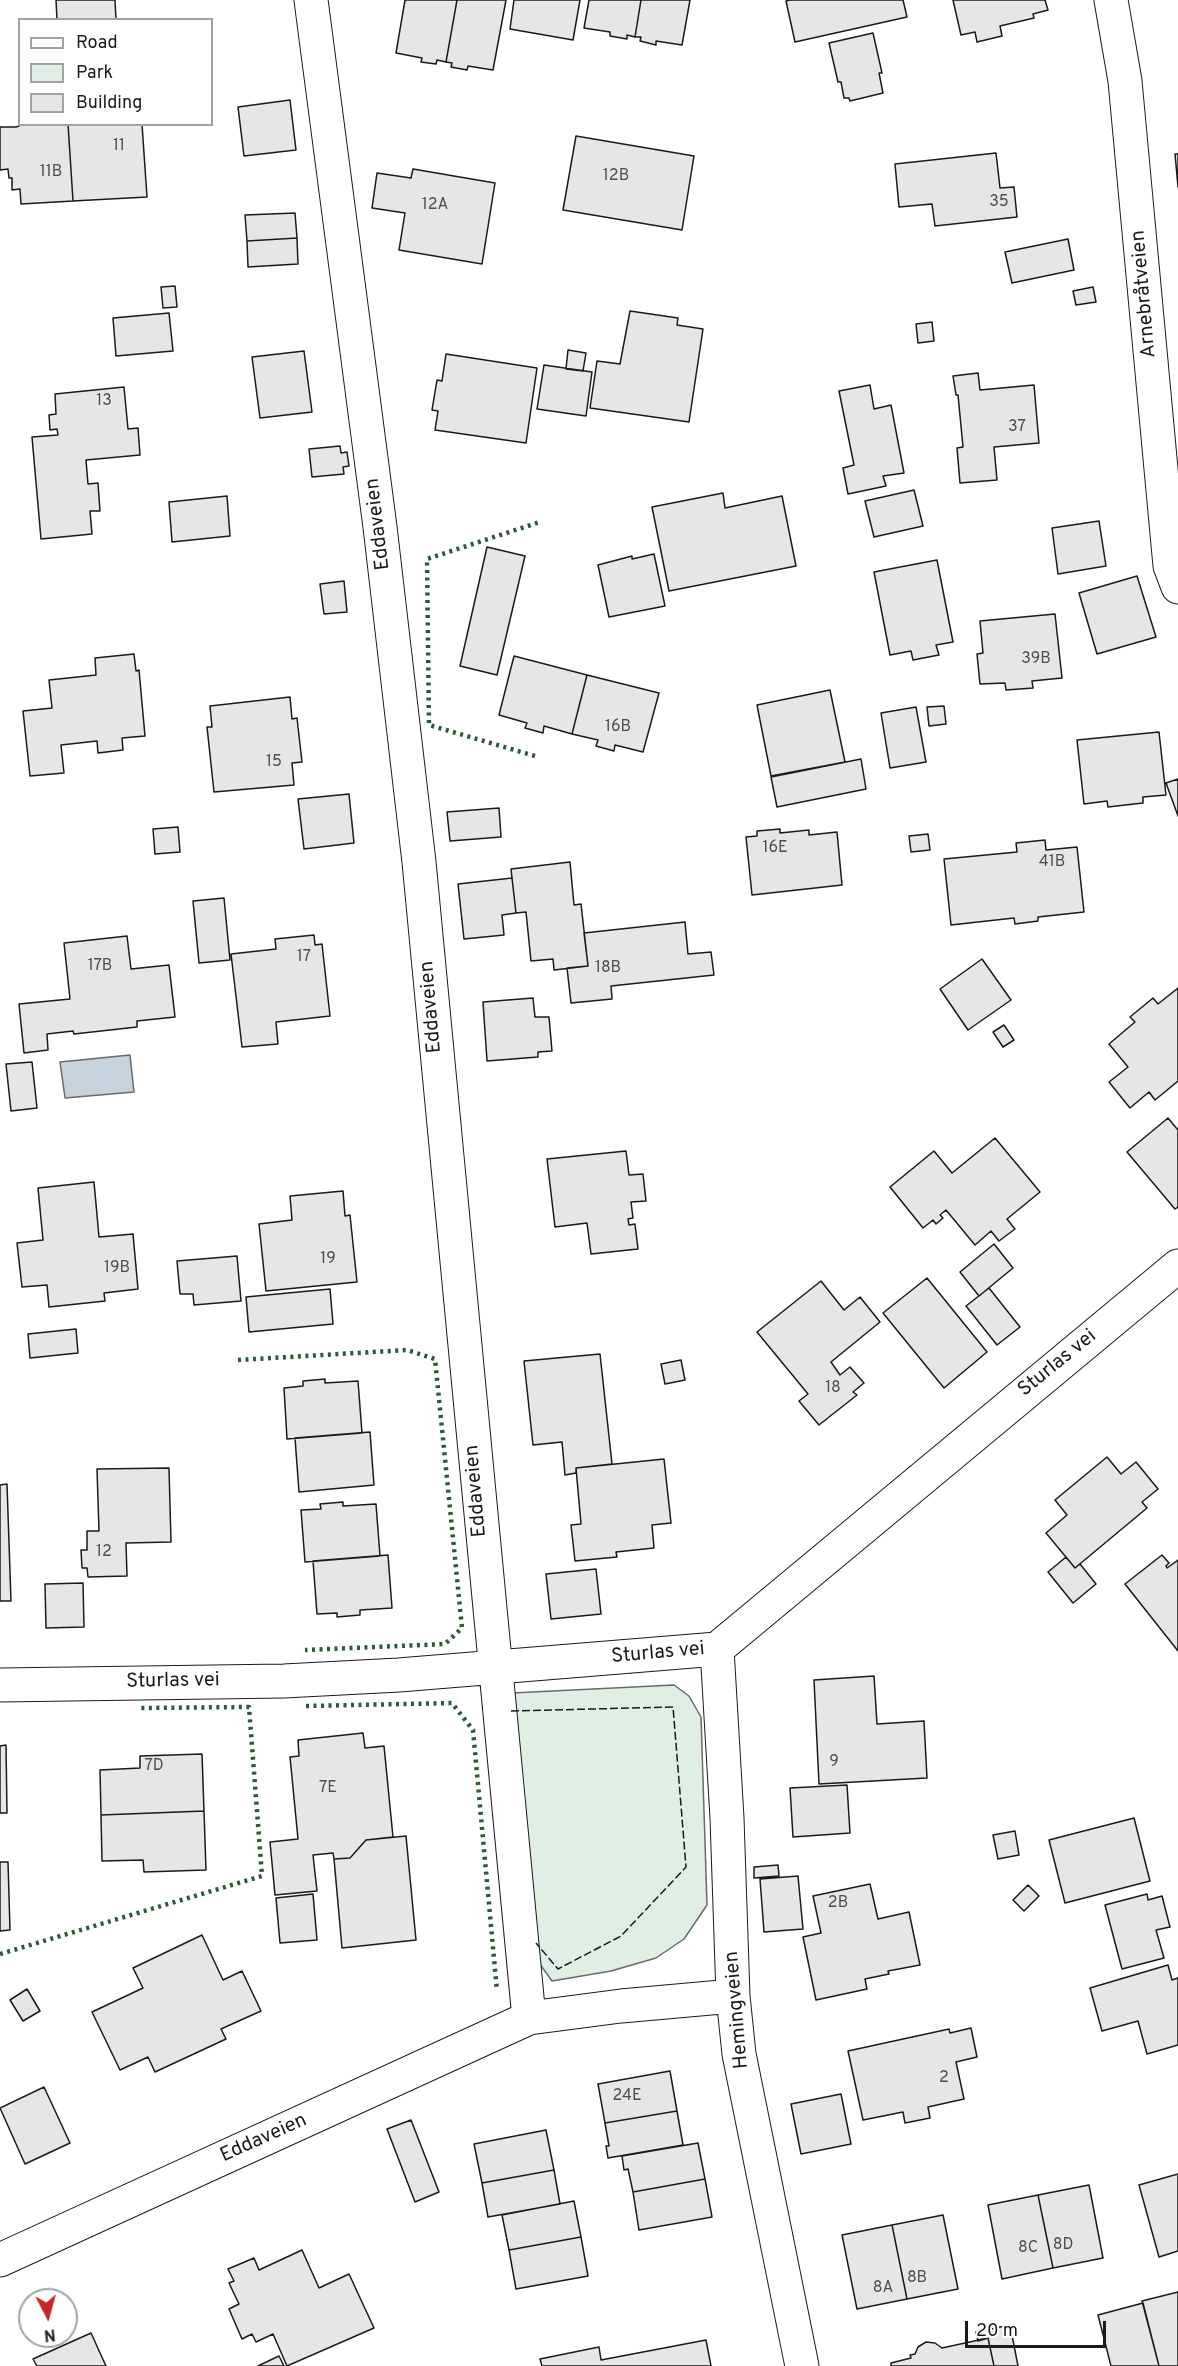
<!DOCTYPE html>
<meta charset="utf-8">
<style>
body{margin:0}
#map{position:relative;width:1178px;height:2366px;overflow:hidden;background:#fff;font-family:Overpass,sans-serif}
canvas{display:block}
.legend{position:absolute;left:18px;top:18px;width:195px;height:108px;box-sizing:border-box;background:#fff;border:2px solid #a3a3a3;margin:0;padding:8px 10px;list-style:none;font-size:18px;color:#1a1a1a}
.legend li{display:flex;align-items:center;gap:12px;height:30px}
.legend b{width:30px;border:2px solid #a3a3a3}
.north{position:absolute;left:18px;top:2288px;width:60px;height:60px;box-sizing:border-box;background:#fff;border:2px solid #a3a3a3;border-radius:50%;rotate:174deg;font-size:16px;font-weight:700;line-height:24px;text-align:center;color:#1a1a1a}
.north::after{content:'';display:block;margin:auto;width:21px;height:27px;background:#c62828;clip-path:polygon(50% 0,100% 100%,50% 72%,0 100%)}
.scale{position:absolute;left:965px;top:2321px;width:141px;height:27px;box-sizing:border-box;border:3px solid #1a1a1a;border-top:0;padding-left:8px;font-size:18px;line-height:21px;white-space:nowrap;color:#1a1a1a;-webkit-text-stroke:4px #fff;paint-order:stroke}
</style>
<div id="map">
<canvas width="1178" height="2366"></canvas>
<ul class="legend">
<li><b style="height:8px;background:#fff"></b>Road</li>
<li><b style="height:16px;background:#e0efe3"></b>Park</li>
<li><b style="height:16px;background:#e6e6e6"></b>Building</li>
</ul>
<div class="north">N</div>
<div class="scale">20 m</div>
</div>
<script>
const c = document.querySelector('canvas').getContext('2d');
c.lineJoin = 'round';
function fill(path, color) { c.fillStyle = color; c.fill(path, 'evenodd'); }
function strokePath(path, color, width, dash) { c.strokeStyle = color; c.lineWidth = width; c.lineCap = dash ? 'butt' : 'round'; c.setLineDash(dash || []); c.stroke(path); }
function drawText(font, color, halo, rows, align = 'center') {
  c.font = font + ' Overpass,sans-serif'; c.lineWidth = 4.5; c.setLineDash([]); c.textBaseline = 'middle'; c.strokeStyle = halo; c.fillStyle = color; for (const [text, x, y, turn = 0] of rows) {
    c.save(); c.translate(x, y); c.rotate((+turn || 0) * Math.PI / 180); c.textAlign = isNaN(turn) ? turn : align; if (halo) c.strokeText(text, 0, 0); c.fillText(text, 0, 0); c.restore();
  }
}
const green = new Path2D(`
 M674 1685 689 1696 701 1717 707 1905 684 1939 656 1958 611 1971 552 1981 537 1960 512 1693Z`);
const water = new Path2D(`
 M130 1055 134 1092 65 1098 60 1062Z`);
const building = new Path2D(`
 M56 0H115L116 20H57Z
 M405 0H457L446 62 437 60 436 64 421 62 422 58 396 53Z
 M457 0H506L493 70 468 66 467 70 451 67 452 63 446 62Z
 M514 0H580L573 40 510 29Z
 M589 0H641L635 37 627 35V39L610 36V32L584 28Z
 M641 0H690L682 45 656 41V45L640 41 641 37H635Z
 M790 0H903L907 17 795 42 786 1Z
 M953 0H1045L1048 10 1033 14 1034 18 1000 26 1002 36 977 42 975 32 961 35Z
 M873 33 882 73H879L883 93 850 101 849 98H844L841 82H838L829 43Z
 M290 100 296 150 244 156 238 107Z
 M20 121V124H68L73 201 21 204 20 189 12 190V178H9L8 169 0 170V127H16L19 126Z
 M68 124H142L147 197 73 201Z
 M576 136 694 156 682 230 563 210Z
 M996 153 1000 188 1014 187 1017 217 935 226 932 204 899 207 895 164Z
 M1175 154H1178V187Z
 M413 169 495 183 482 264 399 250 405 213 372 208 377 173 411 178Z
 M295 213 297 238 247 241 245 215Z
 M297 238 298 264 248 267 247 241Z
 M1068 239 1074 270 1012 283 1005 252Z
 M175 286 177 307 163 308 161 287Z
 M1093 287 1096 302 1076 305 1073 291Z
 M630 311 678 318 677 325 703 329 689 422 590 408 597 361 620 364Z
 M169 313 173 351 116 356 113 318Z
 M932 322 934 341 918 343 916 324Z
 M568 350 586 353 583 371 566 369Z
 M304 351 312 412 260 418 252 357Z
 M446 354 537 368 526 443 435 430 438 411 432 410 437 380 442 381Z
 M544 365 592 372 586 416 537 409Z
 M978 373 980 390 1034 385 1039 443 994 447 997 480 960 483 957 448 963 447 958 395H956L953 376Z
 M870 385 874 409 891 405 904 473 883 476 886 486 848 494 843 468 854 465 839 391Z
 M124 387 128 429 138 428 140 455 86 460 88 484 98 483 100 511H90L92 534 41 539 32 437 58 435 57 429 50 430 49 415 56 414 55 394Z
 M340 446 341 453 347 452 349 466 343 467 344 474 312 477 309 449Z
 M914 490 923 526 874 537 865 501Z
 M723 493 725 508 782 496 796 566 669 591 652 507Z
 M227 496 230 536 172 542 169 502Z
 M1099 521 1106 566 1058 574 1052 528Z
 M487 547 525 556 497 675 460 666Z
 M654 554 665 606 609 617 598 565 632 556V559Z
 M937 560 953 642 936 645 939 655 913 660 911 651 890 655 874 572Z
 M1137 576 1156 637 1097 654 1079 593Z
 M344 581 347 612 324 614 320 584Z
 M1055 614 1062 678 1032 681 1033 688 1006 690 1005 683 980 684 977 654 983 653 980 621Z
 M134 654 136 671 139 670 145 736 122 738 123 750 98 753 97 741 61 745 64 773 30 776 23 711 52 708 49 680 96 675 95 658Z
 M514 656 587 675 572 734 544 726 543 733 525 728 527 723 499 715Z
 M587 675 659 693 643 752 615 745 614 751 596 746 598 740 572 734Z
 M830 690 845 762 771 776 757 705Z
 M290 697 292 719 297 718 302 762 292 763 294 785 214 792 207 727H212L210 706Z
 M944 706 946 724 929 726 927 707Z
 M916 707 926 762 890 768 881 713Z
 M1159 732 1166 795 1143 797V803L1108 807 1107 801 1084 804 1077 740Z
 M861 759 866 789 777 807 771 777Z
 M1178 779V816L1166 783Z
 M349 794 354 843 304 849 298 799Z
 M499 808 501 837 450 841 447 812Z
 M178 827 180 852 155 854 153 829Z
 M780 829V833L809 830V835L837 832 842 885 752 895 746 837 757 836V831Z
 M928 834 930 850 911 852 909 836Z
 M1045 840 1046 850 1077 847 1084 912 1038 917V921L1015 924 1014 918 951 925 944 859 1017 852 1016 843Z
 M570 862 574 905 581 904 588 966 554 970 553 959 531 961 526 912 516 913 511 869Z
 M512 878 516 913 502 915 504 935 464 939 458 884Z
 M224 898 230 960 199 963 193 901Z
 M685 922 688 954 711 952 714 975 611 986 612 999 571 1003 567 968 588 966 584 933Z
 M314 935 315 945 322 944 330 1016 276 1022 278 1044 242 1047 231 954 276 949 275 939Z
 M127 936 131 969 169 965 175 1017 137 1021V1027L74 1034 73 1031 47 1034 48 1050 24 1053 19 1004 70 999 64 943Z
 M982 959 1011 1000 968 1030 940 989Z
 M1178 988V1081L1155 1100 1149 1092 1130 1108 1109 1082 1128 1067 1109 1044 1135 1022 1130 1017 1153 998 1158 1004Z
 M533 998 535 1017H549L552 1051 538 1052V1057L487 1061 483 1002Z
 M1004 1025 1014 1040 1003 1047 993 1032Z
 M32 1062 37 1108 11 1111 6 1064Z
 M1168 1118 1178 1130V1207L1175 1209 1127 1152Z
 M995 1138 1040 1192 1007 1219 1015 1229 999 1241 991 1231 975 1245 946 1210 940 1215 943 1218 936 1224 933 1220 923 1228 890 1187 934 1151 952 1173Z
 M626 1151 629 1175 643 1174 646 1201 631 1202 633 1218 628 1219 629 1225 635 1224 638 1249 591 1254 587 1223 555 1227 547 1159Z
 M94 1182 99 1237 133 1234 138 1289 104 1293 105 1301 49 1307 47 1285 22 1287 17 1243 43 1240 38 1188Z
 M343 1191 345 1216 350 1215 357 1282 266 1291 259 1224 292 1220 290 1196Z
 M994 1244 1013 1268 979 1296 960 1272Z
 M237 1256 241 1301 194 1305 193 1294H180L177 1261Z
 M927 1278 987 1352 944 1388 883 1313Z
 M821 1281 844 1310 860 1297 880 1322 831 1362 840 1375 850 1367 864 1383 853 1392 857 1395 819 1425 799 1401 808 1394 757 1332Z
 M989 1288 1020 1327 997 1345 966 1306Z
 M330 1289 333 1324 249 1332 246 1297Z
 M76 1329 78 1353 30 1358 28 1334Z
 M600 1354 612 1464 576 1468V1473L565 1475 562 1442 533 1445 524 1361Z
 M681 1360 685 1380 665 1384 661 1364Z
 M325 1379V1383L358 1381 362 1433 287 1439 284 1388 303 1386V1381Z
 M370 1432 374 1485 299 1492 295 1438Z
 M1107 1457 1121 1474 1136 1462 1158 1489 1142 1502 1147 1508 1075 1568 1046 1533 1067 1515 1055 1500Z
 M664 1459 671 1523 652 1525 654 1548 616 1552 617 1557 575 1561 571 1525 581 1524 576 1468Z
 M169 1468 171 1542 126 1543 127 1576 88 1577 87 1568H82L81 1550H87V1531H99L97 1469Z
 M7 1484 11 1601H0V1485Z
 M343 1502V1506L376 1504 380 1556 305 1562 301 1510 321 1509 320 1504Z
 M388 1555 392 1608 360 1610V1615L337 1617V1613L317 1614 313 1561Z
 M1162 1555 1169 1563 1166 1566 1167 1568 1178 1560V1651L1125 1584Z
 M1066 1557 1075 1568 1080 1564 1096 1584 1073 1603 1048 1572Z
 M596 1569 601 1614 551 1619 546 1574Z
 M83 1583 84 1627 46 1628 45 1584Z
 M874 1676 877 1724 924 1721 927 1778 819 1784 814 1680Z
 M363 1733 365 1748 384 1746 393 1837 366 1840 350 1858 334 1859 333 1853 313 1855 317 1891 275 1895 270 1842 298 1839 290 1757 299 1756 298 1740Z
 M6 1745 7 1813H0V1746Z
 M202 1754 204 1811 101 1815 100 1770 140 1768V1756Z
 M847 1785 850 1833 793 1837 790 1788Z
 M204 1811 206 1870 144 1872 143 1860 102 1861 101 1815Z
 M1134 1818 1150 1881 1065 1903 1049 1840Z
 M1015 1831 1019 1855 998 1859 993 1835Z
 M406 1836 416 1940 342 1948 334 1859 350 1858 366 1840Z
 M0 1862H8L10 1930 0 1931Z
 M778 1865 779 1876 754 1878V1867Z
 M798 1876 803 1929 764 1932 760 1879Z
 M870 1884 878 1919 909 1912 920 1965 888 1971 889 1974 865 1979 867 1989 816 2000 803 1937 821 1933 813 1896Z
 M1028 1885 1039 1896 1024 1911 1013 1900Z
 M313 1894 317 1940 280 1943 276 1898Z
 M1147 1894 1148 1900 1162 1896 1170 1927 1156 1930 1164 1958 1122 1969 1105 1905Z
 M202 1935 223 1980 242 1971 261 2011 221 2029 226 2039 155 2072 148 2057 120 2070 92 2012 143 1988 133 1968Z
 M1168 1965 1172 1980 1178 1978V2045L1147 2054 1138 2021 1102 2031 1090 1988Z
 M27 1989 40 2011 23 2021 10 2000Z
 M971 2028 977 2057 956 2062 964 2099 928 2107 930 2118 905 2123 903 2112 863 2120 848 2051 949 2029 950 2033Z
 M670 2071 677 2111 605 2123 598 2084Z
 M44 2087 70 2143 25 2164 0 2108Z
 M841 2094 851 2144 801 2154 791 2104Z
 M677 2111 683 2145 608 2158 606 2146H609L605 2123Z
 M411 2120 439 2192 415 2202 387 2129Z
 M546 2130 554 2170 482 2183 474 2144Z
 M698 2143 705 2179 633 2192 628 2169 624 2170 622 2156Z
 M554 2170 560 2204 488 2217 482 2183Z
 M1178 2174V2251L1159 2257 1139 2185Z
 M705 2179 712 2217 639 2230 633 2192Z
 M1089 2185 1103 2258 1053 2268 1038 2195Z
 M1038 2195 1053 2268 1002 2279 988 2205Z
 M574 2201 581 2237 509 2250 502 2215Z
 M943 2215 958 2289 907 2299 892 2225Z
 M892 2225 907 2299 857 2309 842 2235Z
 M581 2237 588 2276 516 2289 509 2250Z
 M302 2250 319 2288 349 2274 374 2328 287 2366 273 2334 256 2342 252 2334 242 2339 229 2309 239 2304 229 2283 234 2281 228 2269 254 2258 259 2270Z
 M1178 2292V2366H1159L1142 2301Z
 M1143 2303 1159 2366H1111L1098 2315Z
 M1010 2325 1018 2366H994L988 2338 978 2341 976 2332Z
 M91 2333 106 2366H37L33 2359Z
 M988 2338 994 2366H891V2363L911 2358 910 2355 915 2354 918 2347 926 2342 935 2343 942 2348Z
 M706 2340 711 2366H542L540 2359 599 2347 601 2360Z
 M279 2356 284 2366H258Z`);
const street = new Path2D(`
 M311 0 380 527 419 862 529 2018
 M1111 0 1125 81 1170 566 1178 587
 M717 1649 727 1818 733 1996 739 2054 802 2366
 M0 1685 284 1681 399 1675 717 1649 1178 1266
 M0 2260 529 2018 621 2006 733 1996`);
const hedge = new Path2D(`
 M535 756 429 725 427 559 540 522
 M238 1360 407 1350 435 1359 462 1628 445 1644 305 1650
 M306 1706 452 1703 473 1730 497 1991
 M0 1954 262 1876 249 1707 139 1708`);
const fence = new Path2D(`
 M511 1711 673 1707 686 1867 621 1936 558 1969 536 1943`);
const numberNames = [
 ["11",119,147],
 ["11B",51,173],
 ["12B",616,177],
 ["35",999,203],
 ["12A",435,206],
 ["13",104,402],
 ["37",1017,428],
 ["39B",1036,660],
 ["16B",618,728],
 ["15",274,763],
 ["16E",775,849],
 ["41B",1052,863],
 ["17",304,958],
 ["17B",100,967],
 ["18B",608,969],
 ["19",328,1260],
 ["19B",117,1269],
 ["18",833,1389],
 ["12",104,1553],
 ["9",834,1763],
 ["7D",154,1767],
 ["7E",328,1789],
 ["2B",838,1904],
 ["2",944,2079],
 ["24E",627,2097],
 ["8D",1063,2246],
 ["8C",1028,2249],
 ["8B",917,2279],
 ["8A",883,2289]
];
const streetNames = [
 ["Arnebråtveien",1145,294,-95],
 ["Eddaveien",379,524,-97],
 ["Eddaveien",432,1007,-95],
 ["Sturlas vei",1058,1364,-39],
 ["Eddaveien",477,1491,-95],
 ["Sturlas vei",658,1654,-5],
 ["Sturlas vei",173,1682,-1],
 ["Hemingveien",738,2010,-95],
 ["Eddaveien",264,2139,-24]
];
fill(green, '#e0efe3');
strokePath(green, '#6a6a6a', 1.5);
fill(water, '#c6d2dc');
strokePath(water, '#6a6a6a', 1.5);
fill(building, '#e6e6e6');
strokePath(building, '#1a1a1a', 1.5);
strokePath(street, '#1a1a1a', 35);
strokePath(street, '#fff', 33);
strokePath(hedge, '#2b5a34', 4.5, [3, 4.5]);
strokePath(fence, '#1a1a1a', 1.5, [8, 3]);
drawText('16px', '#4d4d4d', null, numberNames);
drawText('20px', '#1a1a1a', '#fff', streetNames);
</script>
